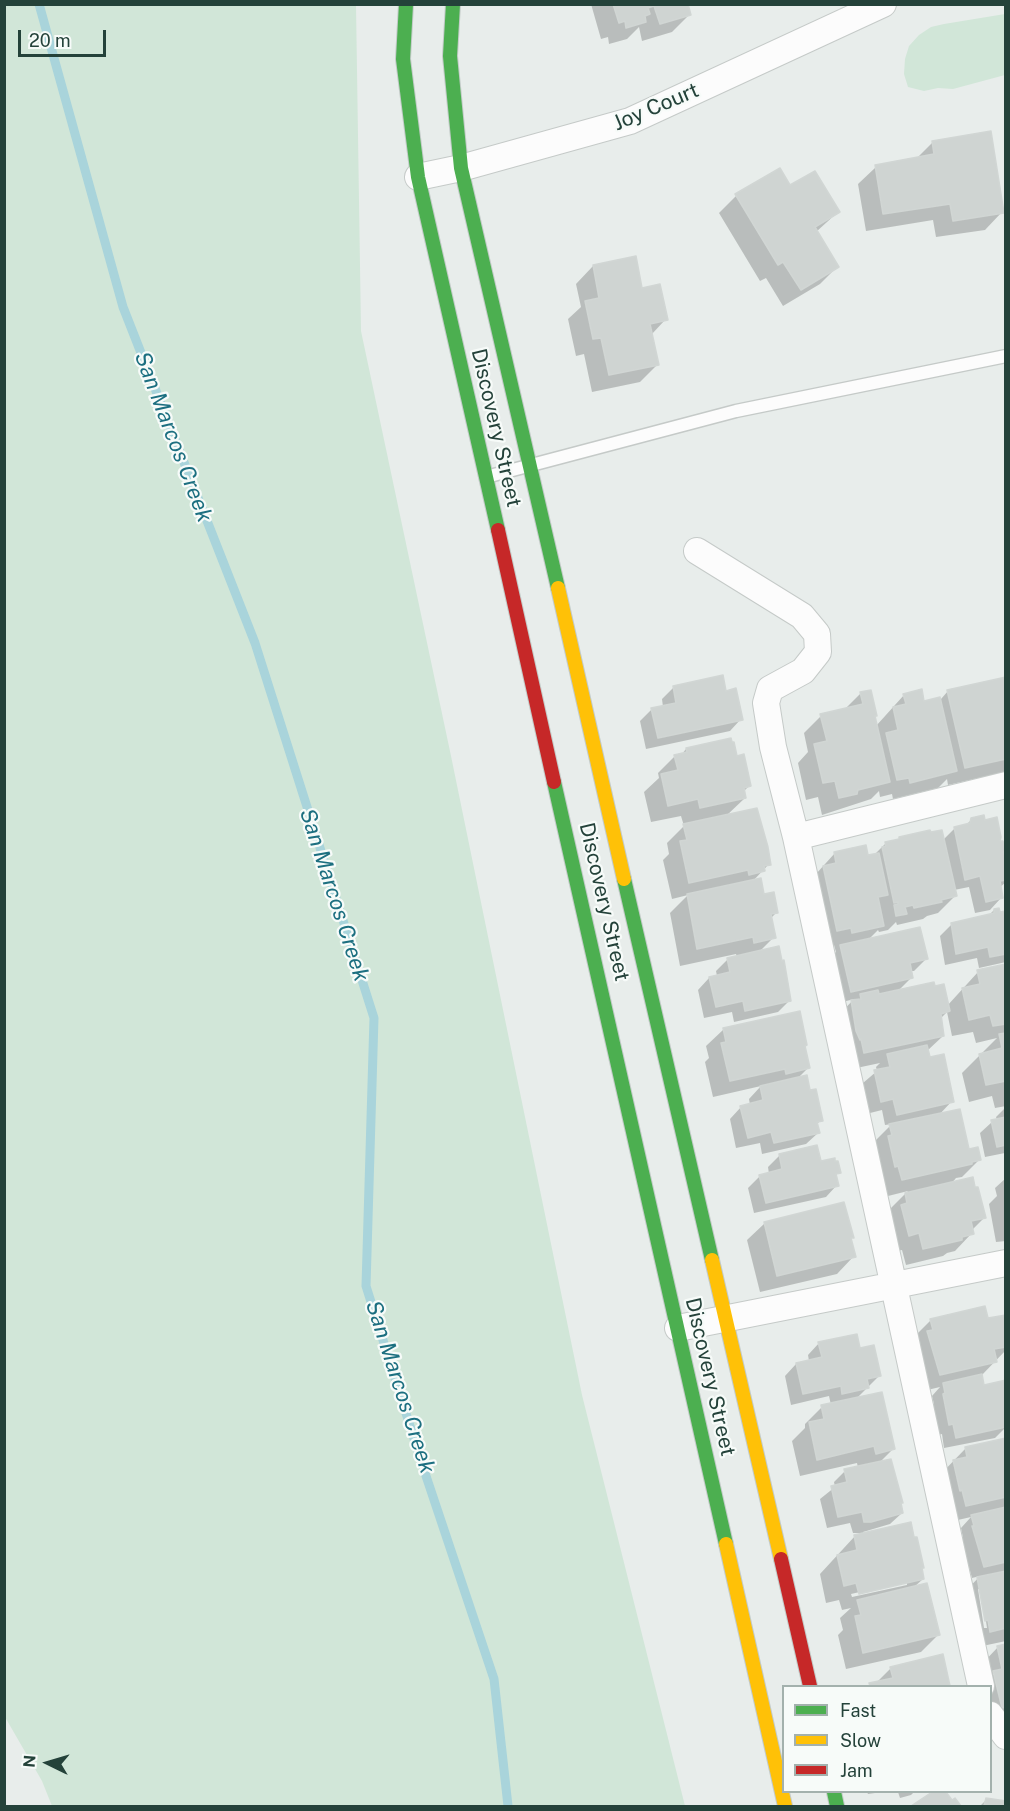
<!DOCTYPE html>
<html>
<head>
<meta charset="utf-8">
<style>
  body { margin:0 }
  #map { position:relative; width:1010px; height:1811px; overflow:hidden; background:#e8edeb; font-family:"Public Sans",sans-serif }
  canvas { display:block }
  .frame { position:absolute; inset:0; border:6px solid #24423a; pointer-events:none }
  .legend { position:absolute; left:782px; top:1685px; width:210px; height:108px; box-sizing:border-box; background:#f7fbf9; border:2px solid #a3b1ad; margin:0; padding:8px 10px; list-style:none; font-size:18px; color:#24423a }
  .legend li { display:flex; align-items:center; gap:12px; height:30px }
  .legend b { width:30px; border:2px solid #a3b1ad }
  .north { position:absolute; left:18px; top:1733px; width:60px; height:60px; -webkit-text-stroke:4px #f7fbf9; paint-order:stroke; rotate:275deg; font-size:16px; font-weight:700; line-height:24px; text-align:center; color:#24423a }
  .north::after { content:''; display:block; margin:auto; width:21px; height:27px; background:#24423a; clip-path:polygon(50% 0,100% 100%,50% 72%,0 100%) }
  .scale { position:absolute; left:18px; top:30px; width:88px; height:27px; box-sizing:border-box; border:3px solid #24423a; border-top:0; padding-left:8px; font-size:18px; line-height:21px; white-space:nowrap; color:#24423a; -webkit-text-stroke:4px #f7fbf9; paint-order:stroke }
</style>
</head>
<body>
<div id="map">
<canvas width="1010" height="1811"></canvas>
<div class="frame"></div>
<ul class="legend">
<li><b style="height:8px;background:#4caf50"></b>Fast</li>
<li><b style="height:8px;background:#ffc107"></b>Slow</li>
<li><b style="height:8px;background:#c62828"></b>Jam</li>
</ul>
<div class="north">N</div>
<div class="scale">20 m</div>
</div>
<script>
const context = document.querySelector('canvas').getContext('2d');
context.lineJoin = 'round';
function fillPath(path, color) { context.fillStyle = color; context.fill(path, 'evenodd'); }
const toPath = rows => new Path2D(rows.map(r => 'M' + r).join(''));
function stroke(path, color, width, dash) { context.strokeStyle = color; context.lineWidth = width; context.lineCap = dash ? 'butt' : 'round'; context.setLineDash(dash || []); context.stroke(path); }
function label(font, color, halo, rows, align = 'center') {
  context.font = font + ' "Public Sans",sans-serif'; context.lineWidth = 4.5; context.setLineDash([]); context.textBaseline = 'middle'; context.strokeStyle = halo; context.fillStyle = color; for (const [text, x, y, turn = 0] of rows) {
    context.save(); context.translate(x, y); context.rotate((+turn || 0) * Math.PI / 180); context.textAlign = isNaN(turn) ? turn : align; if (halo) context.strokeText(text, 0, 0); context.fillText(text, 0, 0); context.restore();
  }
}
fillPath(toPath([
  [5,4,356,5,361,331,451,756,582,1395,685,1806,52,1806,42,1781,5,1717],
  [1005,14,1005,75,953,89,938,88,924,91,908,87,904,74,905,59,909,46,919,35,931,27,944,24]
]), '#d1e6d8');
fillPath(toPath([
  [591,4,687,4,689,15,672,32,642,41,639,27,627,39,609,44,608,37,601,39],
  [933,142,1002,212,985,230,936,237,933,220,866,231,858,184,876,167,916,159],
  [790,187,838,212,816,232,837,267,820,284,783,306,766,278,760,281,719,213,736,196],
  [593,266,641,290,666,319,651,335,657,365,640,382,592,392,584,354,576,356,568,319,581,307,576,284],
  [1006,682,1005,772,948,785,947,779,938,788,893,799,892,794,880,797,879,791,871,799,822,815,818,797,806,800,798,763,808,752,804,733,821,716,844,710,861,693,873,717,876,726,904,695,923,703,941,699,948,691],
  [673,688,725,693,741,719,730,731,646,749,640,721,652,709,663,707,662,699],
  [686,749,736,758,749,786,743,792,745,798,726,816,769,864,752,882,777,912,770,919,774,937,759,952,790,1000,778,1012,734,1022,732,1012,704,1018,698,990,709,978,717,976,716,971,728,959,737,957,736,954,680,966,670,913,688,895,672,899,663,860,669,854,667,843,684,826,681,816,651,822,644,792,659,778,658,773,675,756,681,755],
  [972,819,998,843,1006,867,1006,882,999,888,1001,898,990,910,975,913,969,887,954,890,955,896,938,913,927,916,923,919,897,925,896,922,888,930,879,932,878,930,868,940,926,959,914,971,911,971,912,977,897,992,947,1006,978,972,1006,966,1006,1106,995,1108,992,1096,969,1102,962,1073,997,1038,976,1043,973,1032,952,1036,947,1012,940,1019,943,1036,927,1051,952,1101,939,1115,968,1151,979,1160,962,1177,956,1178,951,1184,984,1218,972,1230,972,1233,955,1251,947,1253,943,1256,906,1265,902,1250,892,1252,888,1211,908,1191,884,1197,873,1143,892,1124,885,1125,882,1110,870,1113,863,1083,877,1071,876,1067,880,1063,847,1070,835,1019,854,999,839,1003,829,958,836,952,834,945,820,948,806,885,835,853,867,857,874,855,886,843,943,840,955,828,965,826],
  [994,910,999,914,1006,912,1006,962,979,968,977,958,945,965,940,936,952,924,988,916],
  [724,1029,804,1047,808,1068,797,1079,809,1092,821,1120,816,1125,818,1133,806,1144,762,1154,760,1143,736,1148,730,1119,741,1107,750,1105,749,1099,761,1086,713,1097,705,1062,709,1058,706,1046],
  [1006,1107,1006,1155,1005,1153,985,1157,980,1133,992,1122,997,1120,996,1117],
  [779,1156,820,1163,839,1172,835,1176,837,1185,826,1197,754,1213,748,1188,760,1176,769,1174,768,1167],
  [1006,1178,1006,1241,996,1242,989,1204,997,1196,995,1188],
  [765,1223,852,1237,850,1239,854,1256,837,1274,760,1292,747,1240],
  [931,1320,987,1320,1006,1322,1006,1350,981,1376,983,1386,1006,1420,1006,1427,995,1438,944,1448,942,1434,938,1435,932,1407,934,1404,932,1396,940,1387,923,1391,913,1338],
  [819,1343,859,1350,880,1375,856,1399,893,1449,879,1463,899,1504,902,1513,890,1524,863,1532,863,1534,921,1569,923,1579,913,1588,939,1634,921,1652,846,1669,838,1635,843,1630,840,1618,851,1608,842,1610,839,1600,826,1603,820,1574,855,1536,863,1534,862,1533,853,1533,850,1523,827,1528,820,1499,835,1487,834,1482,845,1471,858,1468,857,1463,800,1476,792,1441,805,1428,805,1424,822,1407,831,1405,829,1396,791,1405,785,1376,796,1364,809,1361,808,1355],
  [907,1581,907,1585,852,1597,851,1594],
  [1006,1440,1006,1505,1001,1510,1006,1509,1006,1641,973,1648,961,1596,980,1576,972,1578,961,1539,963,1538,961,1528,971,1517,949,1522,936,1479,966,1448],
  [978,1589,981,1589,987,1628,984,1628],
  [1006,1646,1006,1738,990,1722,990,1686,981,1665,998,1647],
  [942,1656,948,1686,868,1686,876,1683,891,1668],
  [867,1792,882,1792,868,1794],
  [898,1792,914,1792,911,1795,900,1798],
  [935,1792,944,1792,951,1802,955,1800,959,1806,914,1806],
  [986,1800,1006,1802,1006,1806,980,1806]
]), '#0003');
stroke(toPath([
  [39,4,123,307,255,643,374,1018,366,1286,421,1461,494,1679,508,1806]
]), '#a9d4db', 9);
const building = toPath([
  [613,4,688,4,691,15,660,24,654,6,648,8,650,14,645,16,646,22,626,28,625,21,619,23,613,4],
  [991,131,1004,213,953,221,950,204,883,214,875,165,934,154,932,141,991,131],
  [780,168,790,185,815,171,840,212,815,227,839,267,801,290,783,262,778,265,735,194,780,168],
  [636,256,642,288,660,284,668,320,650,324,659,365,609,375,601,338,593,339,585,301,599,298,593,265,636,256],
  [723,675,726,691,736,688,743,720,658,738,651,708,676,703,673,686,723,675],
  [1006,677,1006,759,965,768,947,690,1006,677],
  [922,689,924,701,940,697,957,771,910,783,909,778,897,780,886,733,898,730,893,707,906,704,903,694,922,689],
  [871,690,877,716,875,716,890,782,858,790,858,789,857,794,839,798,835,781,823,783,814,744,827,741,820,714,863,704,860,692,871,690],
  [731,738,732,742,734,742,737,756,744,754,751,786,744,788,746,798,700,808,698,799,668,806,661,774,678,770,674,755,687,752,686,748,731,738],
  [757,808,768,847,771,865,764,866,765,871,749,875,748,870,689,883,680,841,687,840,683,824,757,808],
  [984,815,985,820,997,817,1001,837,1000,841,1003,841,1005,851,1003,852,1006,857,1006,880,1000,881,1003,898,986,902,980,876,965,880,954,827,970,823,971,818,984,815],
  [930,830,931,832,942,830,957,896,941,900,942,902,914,908,913,905,905,907,907,914,896,916,894,905,898,904,898,902,894,903,882,847,886,846,885,842,899,839,899,837,930,830],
  [866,845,868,855,879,853,888,895,878,897,884,926,852,933,851,928,837,931,823,866,836,863,834,852,866,845],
  [761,878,764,894,774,892,778,913,771,914,776,938,754,943,753,937,697,949,687,894,761,878],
  [999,908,1000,912,1006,911,1006,954,990,957,988,947,956,954,951,923,994,913,994,909,999,908],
  [920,927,928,959,910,963,913,978,851,992,840,945,920,927],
  [779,946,782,961,784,960,791,1001,745,1011,743,1001,716,1007,709,977,730,972,727,958,779,946],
  [1006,964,1006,1024,993,1026,990,1015,969,1020,962,988,980,984,977,970,1006,964],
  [934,982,935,986,944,984,950,1011,941,1014,944,1036,864,1053,861,1039,860,1040,856,1031,851,1000,861,999,860,994,878,990,879,994,934,982],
  [800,1011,807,1045,805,1046,810,1068,786,1074,785,1069,730,1081,721,1043,726,1042,723,1028,800,1011],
  [1006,1033,1006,1081,986,1085,979,1054,1002,1048,999,1034,1006,1033],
  [927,1045,930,1057,944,1054,954,1102,897,1115,893,1099,881,1102,874,1070,890,1067,887,1054,927,1045],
  [807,1075,810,1090,816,1089,823,1121,817,1122,820,1133,774,1143,771,1132,748,1138,740,1106,763,1100,760,1086,807,1075],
  [960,1109,969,1149,978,1147,981,1160,972,1162,972,1164,902,1180,898,1166,895,1167,888,1136,892,1135,889,1124,960,1109],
  [1006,1117,1006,1145,997,1147,991,1120,1006,1117],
  [817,1145,821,1161,835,1158,835,1161,838,1161,841,1173,836,1174,839,1186,766,1203,759,1175,782,1169,779,1154,817,1145],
  [973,1177,975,1187,978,1187,986,1218,971,1221,974,1234,962,1237,962,1240,923,1249,919,1233,909,1236,901,1205,907,1203,905,1193,973,1177],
  [844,1202,854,1238,851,1238,856,1257,777,1276,764,1222,844,1202],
  [985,1306,988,1318,1006,1315,1006,1347,994,1349,997,1362,940,1375,927,1331,933,1330,930,1319,985,1306],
  [857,1334,860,1348,874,1345,881,1376,867,1379,869,1388,842,1394,841,1386,803,1394,796,1363,822,1357,818,1342,857,1334],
  [982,1374,984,1385,1006,1380,1006,1427,956,1438,953,1424,949,1425,943,1394,945,1393,943,1383,982,1374],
  [882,1392,895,1449,876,1454,874,1446,817,1460,809,1422,824,1419,821,1405,882,1392],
  [1006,1438,1006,1497,966,1506,962,1490,960,1491,953,1460,967,1457,965,1447,1006,1438],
  [891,1459,903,1503,901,1503,903,1513,871,1522,864,1522,862,1512,838,1517,831,1486,847,1482,844,1469,891,1459],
  [1006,1507,1006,1562,984,1567,972,1526,974,1526,971,1515,1006,1507],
  [911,1522,914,1537,917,1537,924,1568,922,1568,924,1579,859,1594,856,1583,844,1586,837,1555,857,1550,854,1535,911,1522],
  [1006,1571,1006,1628,990,1632,988,1620,985,1621,977,1577,1006,1571],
  [927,1583,940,1635,863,1653,855,1616,861,1615,857,1600,927,1583],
  [1006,1644,1006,1707,1002,1708,993,1671,1002,1669,997,1646,1006,1644],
  [943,1654,950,1686,870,1686,869,1683,893,1678,890,1667,943,1654],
  [932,1792,946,1792,952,1800,955,1798,961,1806,911,1806,932,1792],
  [986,1798,1006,1801,1006,1806,984,1806,986,1798]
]);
fillPath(building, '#cfd4d2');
stroke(building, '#d1d6d4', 1.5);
const lane = toPath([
  [486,477,736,411,1006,356]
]);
const street = toPath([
  [418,177,461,168,630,121,883,4],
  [697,551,802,616,817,634,818,652,803,671,770,689,766,703,773,747,796,837,981,1686],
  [796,837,1006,785],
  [678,1328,1006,1263],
  [990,1715,1006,1736]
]);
const fast = toPath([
  [406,4,403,59,418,177,498,530],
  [453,4,450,56,461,168,558,588],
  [554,782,726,1544],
  [624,879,712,1260],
  [834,1792,837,1806]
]);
const slow = toPath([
  [558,588,624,879],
  [712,1260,781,1559],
  [726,1544,785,1806]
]);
const jam = toPath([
  [498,530,554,782],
  [781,1559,810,1686]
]);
stroke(lane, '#c5cac8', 15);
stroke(street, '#c5cac8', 28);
stroke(fast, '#c3cbc8', 16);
stroke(slow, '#c3cbc8', 16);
stroke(jam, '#c3cbc8', 16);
stroke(lane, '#fcfcfc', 12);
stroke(street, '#fcfcfc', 26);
stroke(fast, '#4caf50', 14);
stroke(slow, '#ffc107', 14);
stroke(jam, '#c62828', 14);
label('21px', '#24423a', '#f7fbf9', [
  ["Joy Court",656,107,-23],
  ["Discovery Street",496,428,77],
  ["Discovery Street",604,902,77],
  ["Discovery Street",710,1377,77]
]);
label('italic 22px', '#1c6f80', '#f7fbf9', [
  ["San Marcos Creek",173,437,69],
  ["San Marcos Creek",334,895,72],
  ["San Marcos Creek",400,1387,72]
]);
</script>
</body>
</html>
